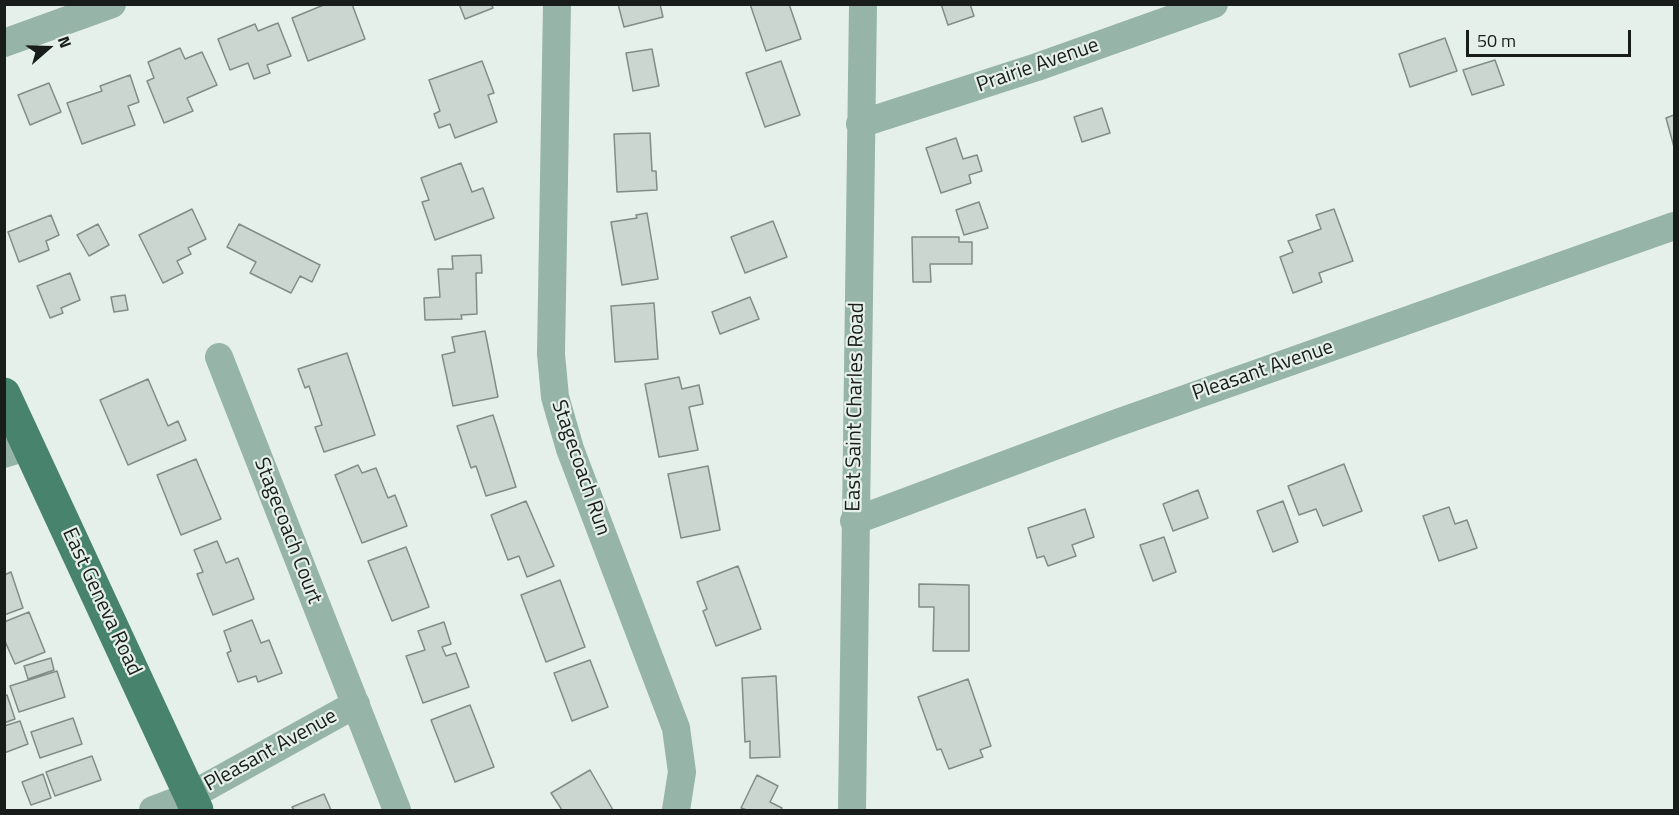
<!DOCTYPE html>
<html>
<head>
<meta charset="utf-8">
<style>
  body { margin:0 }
  #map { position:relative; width:1679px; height:815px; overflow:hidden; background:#e6f0eb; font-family:"Titillium Web",sans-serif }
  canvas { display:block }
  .frame { position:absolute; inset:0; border:6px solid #181c1a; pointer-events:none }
  .north { position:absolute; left:18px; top:18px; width:60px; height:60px; -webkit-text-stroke:4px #e6f0eb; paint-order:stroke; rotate:70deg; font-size:16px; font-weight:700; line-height:24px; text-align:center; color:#181c1a }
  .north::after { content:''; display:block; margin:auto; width:21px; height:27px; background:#181c1a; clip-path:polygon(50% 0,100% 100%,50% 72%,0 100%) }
  .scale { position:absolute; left:1466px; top:30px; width:165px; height:27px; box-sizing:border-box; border:3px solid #181c1a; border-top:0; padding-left:8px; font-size:18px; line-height:21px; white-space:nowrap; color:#181c1a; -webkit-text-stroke:4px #e6f0eb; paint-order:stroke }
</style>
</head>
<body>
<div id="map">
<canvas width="1679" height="815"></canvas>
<div class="frame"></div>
<div class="north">N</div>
<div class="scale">50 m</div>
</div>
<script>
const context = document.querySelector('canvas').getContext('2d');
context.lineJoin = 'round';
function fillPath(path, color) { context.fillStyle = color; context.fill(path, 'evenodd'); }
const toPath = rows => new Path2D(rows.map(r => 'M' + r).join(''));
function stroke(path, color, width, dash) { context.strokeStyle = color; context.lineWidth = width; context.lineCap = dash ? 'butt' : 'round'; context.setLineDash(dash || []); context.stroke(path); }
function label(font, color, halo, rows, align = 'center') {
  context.font = font + ' "Titillium Web",sans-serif'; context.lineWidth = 4.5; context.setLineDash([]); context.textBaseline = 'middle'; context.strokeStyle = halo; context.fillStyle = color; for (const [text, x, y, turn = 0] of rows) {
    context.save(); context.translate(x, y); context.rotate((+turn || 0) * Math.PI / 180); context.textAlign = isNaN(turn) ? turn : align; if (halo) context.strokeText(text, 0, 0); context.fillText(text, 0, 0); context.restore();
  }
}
const building = toPath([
  [326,4,352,4,365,39,308,61,292,18,326,4],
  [459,4,491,4,493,8,465,19,459,4],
  [618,4,660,4,663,17,624,27,618,4],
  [750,4,789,4,801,39,766,51,750,4],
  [941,4,970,4,974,16,948,25,941,4],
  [278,23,291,56,267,65,270,73,254,79,248,63,230,70,218,39,255,24,258,31,278,23],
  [1445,38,1457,71,1410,87,1399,54,1445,38],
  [180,48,185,59,202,52,217,85,187,98,193,111,164,123,147,81,154,78,148,62,180,48],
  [652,49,659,86,633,91,626,53,652,49],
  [1495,60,1504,85,1472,95,1463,70,1495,60],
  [482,61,494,93,488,95,497,122,455,138,450,124,439,128,434,114,440,111,429,80,482,61],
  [781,61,800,115,765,127,746,73,781,61],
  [130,75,139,102,128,106,135,125,82,144,67,103,102,91,100,86,130,75],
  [49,83,61,112,30,125,18,95,49,83],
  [1102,108,1110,133,1082,142,1074,117,1102,108],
  [1674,115,1674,147,1666,118,1674,115],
  [650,133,652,171,656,171,657,190,617,192,614,134,650,133],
  [956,138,963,159,977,155,982,171,969,175,971,183,941,193,926,148,956,138],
  [461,163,472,192,483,188,494,218,435,240,422,202,429,200,421,178,461,163],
  [979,202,988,228,964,235,956,210,979,202],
  [192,209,206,239,188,248,191,254,177,261,183,273,163,283,139,235,192,209],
  [1334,209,1353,261,1319,273,1322,282,1293,293,1280,257,1293,252,1288,241,1321,229,1316,215,1334,209],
  [647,213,658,279,622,285,611,222,637,218,636,215,647,213],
  [51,215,59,235,46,241,49,250,19,262,8,232,51,215],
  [773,221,787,257,745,273,731,237,773,221],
  [98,224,109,245,89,256,77,235,98,224],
  [239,224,320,265,312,282,300,276,291,293,250,273,256,262,227,247,239,224],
  [912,237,959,237,959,242,972,242,972,264,930,264,931,282,913,282,912,237],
  [481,255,482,273,476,273,477,314,461,315,462,319,425,320,424,298,440,297,438,269,453,269,452,256,481,255],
  [70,273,80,300,61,308,63,313,50,318,37,286,70,273],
  [125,295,128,310,114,312,111,297,125,295],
  [750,297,759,319,720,334,712,312,750,297],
  [654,303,658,359,615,362,611,306,654,303],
  [485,331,498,397,453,406,442,355,455,352,452,337,485,331],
  [347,353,375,435,324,452,315,427,322,425,309,386,305,388,298,369,347,353],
  [679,377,682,389,699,385,703,404,689,407,698,450,659,457,645,384,679,377],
  [148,379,168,426,178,421,186,440,128,465,100,400,148,379],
  [493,415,516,487,486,496,476,466,471,468,457,426,493,415],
  [196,459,221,519,181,535,157,475,196,459],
  [1344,464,1362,511,1323,526,1316,509,1299,515,1288,486,1344,464],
  [358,465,362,473,376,468,388,498,395,495,407,526,362,543,335,475,358,465],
  [708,466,720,530,681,538,668,474,708,466],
  [1198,490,1208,518,1173,531,1163,504,1198,490],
  [526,501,554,566,527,577,519,556,508,560,491,515,526,501],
  [1283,501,1298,542,1273,552,1257,511,1283,501],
  [1449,507,1455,524,1467,520,1477,548,1439,561,1423,516,1449,507],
  [1085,509,1094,537,1072,545,1076,556,1048,566,1044,556,1037,558,1028,528,1085,509],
  [1164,537,1176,572,1153,581,1140,545,1164,537],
  [217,541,226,563,238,558,254,599,213,615,197,574,203,572,194,550,217,541],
  [406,547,429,607,392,621,368,561,406,547],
  [738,566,761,629,716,646,703,611,707,609,697,582,738,566],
  [11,572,23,608,4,615,4,575,11,572],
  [560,580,585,647,546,662,521,595,560,580],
  [919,584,969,585,969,651,933,651,934,607,919,607,919,584],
  [29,612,45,652,15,664,4,639,4,622,29,612],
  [252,620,261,643,269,640,282,673,258,682,256,676,238,682,227,653,231,651,224,631,252,620],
  [444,622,451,644,442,647,446,656,456,653,469,687,423,703,406,656,425,650,418,631,444,622],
  [51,658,54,670,28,679,24,666,51,658],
  [590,660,608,707,572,721,554,673,590,660],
  [57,671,65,697,19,712,10,686,57,671],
  [776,676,780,757,750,758,750,741,745,742,742,678,776,676],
  [968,679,991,746,980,750,983,757,949,769,941,749,937,750,918,697,968,679],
  [7,695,15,719,4,723,4,696,7,695],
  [470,705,494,767,455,782,431,720,470,705],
  [73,718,82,744,40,758,31,732,73,718],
  [20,721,28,744,4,753,4,726,20,721],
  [92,756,101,780,55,796,46,772,92,756],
  [590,770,613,810,562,810,551,793,590,770],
  [43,774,51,798,31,805,22,782,43,774],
  [757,775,778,786,770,802,782,808,781,810,747,810,741,808,757,775],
  [324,794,331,810,294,810,292,807,324,794]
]);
fillPath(building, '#cbd6d1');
stroke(building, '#828c88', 1.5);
stroke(toPath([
  [557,4,551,354,555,397,570,449,676,728,682,772,676,810],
  [4,43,112,4],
  [860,124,1037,67,1214,4],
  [219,357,397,810],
  [4,454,29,446],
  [854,521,1114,424,1674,226],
  [153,810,190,796,356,704],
  [852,810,863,4]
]), '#96b4a7', 28);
stroke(toPath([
  [4,394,197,810]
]), '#48846d', 33);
label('21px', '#181c1a', '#e6f0eb', [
  ["Prairie Avenue",1038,66,-19],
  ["Pleasant Avenue",1263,371,-19],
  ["East Saint Charles Road",856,407,-89],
  ["Stagecoach Run",580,468,71],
  ["Stagecoach Court",287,531,69],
  ["East Geneva Road",101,602,65],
  ["Pleasant Avenue",271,751,-29]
]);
</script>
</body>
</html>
